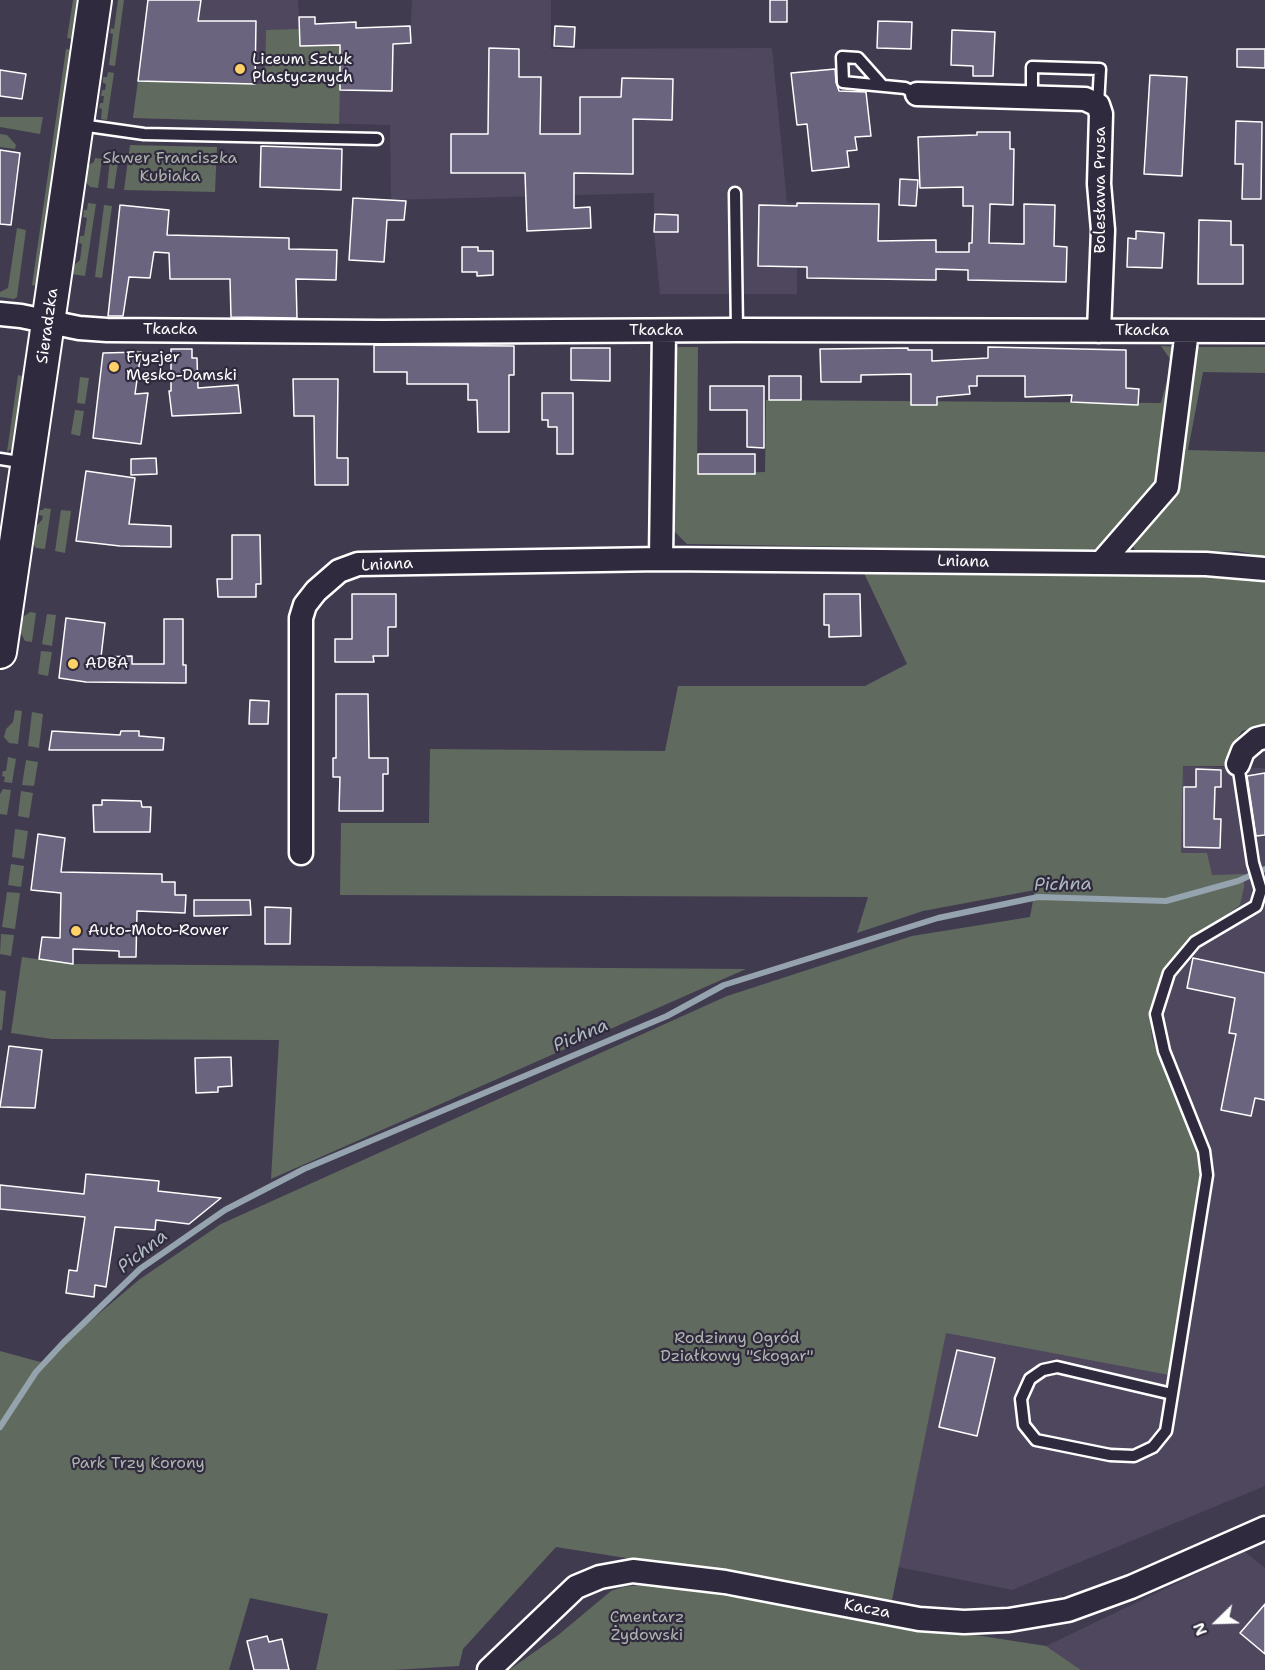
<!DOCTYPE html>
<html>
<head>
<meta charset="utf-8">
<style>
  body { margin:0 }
  #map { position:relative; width:1265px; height:1670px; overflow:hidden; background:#413b50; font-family:"Shantell Sans",sans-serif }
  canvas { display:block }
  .north { position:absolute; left:1187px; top:1592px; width:60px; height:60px; -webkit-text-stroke:4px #2f2a3d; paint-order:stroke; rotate:247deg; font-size:16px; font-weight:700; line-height:24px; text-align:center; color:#fff }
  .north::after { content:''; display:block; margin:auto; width:21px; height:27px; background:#fff; clip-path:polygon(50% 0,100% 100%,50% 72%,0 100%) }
</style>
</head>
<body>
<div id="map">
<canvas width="1265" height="1670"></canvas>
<div class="north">N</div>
</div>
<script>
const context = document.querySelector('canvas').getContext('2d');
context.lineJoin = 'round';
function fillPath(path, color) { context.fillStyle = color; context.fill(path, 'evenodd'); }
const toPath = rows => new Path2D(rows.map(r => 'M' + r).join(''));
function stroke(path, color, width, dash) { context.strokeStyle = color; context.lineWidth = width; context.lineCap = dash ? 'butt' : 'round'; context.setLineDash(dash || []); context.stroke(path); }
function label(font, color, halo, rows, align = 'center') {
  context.font = font + ' "Shantell Sans",sans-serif'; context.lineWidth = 4.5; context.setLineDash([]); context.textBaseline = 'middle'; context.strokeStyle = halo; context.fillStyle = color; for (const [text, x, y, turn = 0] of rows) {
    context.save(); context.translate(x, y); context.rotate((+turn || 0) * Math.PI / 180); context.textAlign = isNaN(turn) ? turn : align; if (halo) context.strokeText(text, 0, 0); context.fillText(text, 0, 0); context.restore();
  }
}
fillPath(toPath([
  [148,0,298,0,300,46,410,43,412,0,551,0,551,49,772,48,787,202,797,203,797,294,660,294,654,232,654,193,391,200,390,125,133,118],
  [1059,763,1265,768,1265,1486,1012,1590,898,1567,1030,917],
  [1244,1551,1265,1568,1265,1670,1081,1670,1046,1646]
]), '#4e475e');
fillPath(toPath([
  [73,0,81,0,76,36,72,39,67,38],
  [118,0,124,0,115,66,109,65,113,34,110,33,111,28,114,29],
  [299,29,300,46,341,45,339,124,133,118,138,81,265,84,266,30],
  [66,49,72,50,73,53,38,286,32,285],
  [108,72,114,73,107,120,101,119,102,109,99,108,100,103,103,103,104,96,101,96,102,90,105,90,106,84,103,83,103,77,107,77],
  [0,117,43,117,40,134,0,127],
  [0,134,7,135,16,145,15,149,0,147],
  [130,145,217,147,215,192,124,190],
  [95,158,102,159,98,188,90,187,84,180,86,167,94,162],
  [110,160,118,162,114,189,107,188],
  [88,203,96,204,85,276,70,274,71,268,80,260,82,244,79,243,80,236,84,236,87,218,83,217,84,210,87,210],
  [104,205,112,206,102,278,95,277],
  [17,228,26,230,17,297,14,299,0,297,0,292,8,288],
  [1161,346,1180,347,1160,480,1104,551,687,544,674,531,676,347,698,347,697,474,765,472,766,400,1161,403,1172,362],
  [1191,347,1265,347,1265,373,1203,372,1188,450,1265,452,1265,557,1237,551,1137,555,1132,544,1174,487],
  [18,375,25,377,15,446,7,452],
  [80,377,89,378,85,404,77,403],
  [75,410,84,411,80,436,71,434],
  [44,508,51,509,45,549,36,548,33,543,35,527,42,520,43,516,39,515,40,510,43,510],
  [61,510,71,511,65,553,55,551],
  [863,571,1199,573,1265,580,1265,724,1242,731,1230,750,1227,766,1183,766,1181,853,1207,853,1212,875,1244,874,1244,887,1240,905,1183,947,1161,976,1149,1010,1152,1039,1196,1147,1200,1178,1169,1375,946,1333,892,1600,556,1547,463,1649,459,1666,393,1670,316,1670,328,1614,250,1598,229,1670,0,1670,0,1351,44,1363,52,1353,140,1279,221,1224,727,996,912,936,1030,917,1035,890,923,911,857,933,868,897,340,895,341,823,429,823,430,749,665,751,678,686,865,686,907,664],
  [30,612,36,613,32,642,25,641,20,631,22,618],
  [47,614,56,615,52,646,42,644],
  [41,651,52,652,48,676,38,674],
  [15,710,22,711,18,744,9,743,4,737,6,729,13,722],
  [32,712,43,714,39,748,28,746],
  [8,757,16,759,12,783,4,782,5,777,2,776,3,771,6,771],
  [26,760,38,762,34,786,22,785],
  [3,789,11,790,7,815,0,814,0,794],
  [21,791,33,793,29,818,18,816],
  [15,829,28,831,24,859,12,857],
  [11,864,24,866,21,887,8,885],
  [7,892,20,893,15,929,2,927],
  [1,934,14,935,11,956,0,954],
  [22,957,73,964,746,969,271,1179,279,1040,52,1039,11,1033],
  [0,990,6,991,2,1030,0,1030],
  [648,1584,1046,1646,1081,1670,509,1670,557,1636,611,1591,623,1587]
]), '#606a5e');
stroke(toPath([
  [0,1427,36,1372,63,1343,140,1269,225,1210,304,1169,667,1016,724,985,938,918,1038,897,1166,901,1238,881,1265,869]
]), '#94a3ad', 6);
const building = toPath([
  [148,0,201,0,198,21,256,21,255,84,138,81,148,0],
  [770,0,787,0,787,22,770,22,770,0],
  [299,17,315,17,315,24,356,22,356,28,410,26,411,43,393,44,392,91,340,90,340,45,300,46,299,17],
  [878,21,912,22,911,49,877,48,878,21],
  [555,26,575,27,574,47,554,46,555,26],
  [952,30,995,32,993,76,973,76,973,66,951,65,952,30],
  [489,48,519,49,519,77,541,77,540,134,580,134,580,97,621,97,622,78,673,79,672,120,633,119,633,174,574,173,574,208,590,207,591,228,527,231,525,173,451,173,451,134,488,134,489,48],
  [1237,49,1265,49,1265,68,1237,67,1237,49],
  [835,69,836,82,839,91,866,92,871,136,855,137,857,150,847,151,849,167,812,171,807,124,797,125,791,73,835,69],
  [0,70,26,74,22,99,0,96,0,70],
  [1150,75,1187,77,1182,176,1144,174,1150,75],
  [1236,121,1262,122,1261,199,1242,199,1243,164,1235,164,1236,121],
  [977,132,1010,132,1010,149,1014,149,1013,205,990,204,989,243,1024,244,1024,204,1055,205,1054,246,1067,247,1066,282,968,280,968,270,936,269,936,280,807,278,807,267,758,266,759,205,797,206,797,203,879,204,878,241,936,240,936,252,969,252,969,243,972,243,973,206,963,206,963,187,920,188,918,137,977,135,977,132],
  [261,146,342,149,341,190,260,187,261,146],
  [0,150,20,153,11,225,0,224,0,150],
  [900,179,918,180,916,206,899,205,900,179],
  [353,198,406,201,404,220,387,220,384,262,349,260,353,198],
  [120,205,169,210,167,235,289,238,289,249,337,250,336,280,296,279,297,318,231,317,230,279,170,279,169,253,154,252,150,278,129,277,123,316,108,316,120,205],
  [655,214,678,215,678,232,654,232,655,214],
  [1199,220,1231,221,1231,245,1243,245,1243,284,1198,284,1199,220],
  [1136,231,1164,233,1162,268,1127,267,1128,238,1136,239,1136,231],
  [462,247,478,247,478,251,493,251,493,275,477,276,477,272,462,272,462,247],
  [374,345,514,346,514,375,509,375,509,432,478,432,477,400,468,400,468,384,407,384,407,372,374,372,374,345],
  [988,347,1126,350,1126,388,1139,389,1138,405,1071,402,1072,395,1025,397,1025,376,977,376,977,386,969,386,970,394,937,397,937,405,911,405,911,374,861,375,861,382,821,382,820,349,908,348,908,350,932,350,932,361,988,358,988,347],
  [571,348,610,348,610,381,571,380,571,348],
  [171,349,192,349,192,358,197,358,198,388,238,385,241,413,172,416,169,391,171,391,171,349],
  [141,352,135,394,148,393,141,444,93,438,103,353,141,352],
  [769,376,801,376,801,400,769,400,769,376],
  [293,379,338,379,337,458,348,458,348,485,315,485,314,416,294,416,293,379],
  [710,386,764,386,764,448,747,447,747,410,710,410,710,386],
  [542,393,573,393,573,454,557,454,557,427,548,427,548,420,542,420,542,393],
  [698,454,755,454,755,474,698,474,698,454],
  [156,458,157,474,131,475,131,459,156,458],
  [86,471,135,478,129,524,171,526,171,547,120,546,76,541,86,471],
  [232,535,260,535,261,584,256,584,256,597,218,597,217,579,232,579,232,535],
  [352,594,396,594,396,627,388,627,388,656,373,656,374,662,335,662,335,639,352,639,352,594],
  [824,594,860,594,861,636,829,637,829,625,824,625,824,594],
  [66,618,105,623,101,657,132,656,132,664,164,664,164,619,183,619,183,665,186,665,186,683,86,682,59,678,66,618],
  [336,694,368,694,369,758,388,758,388,774,383,774,383,811,339,811,340,777,333,777,333,758,336,758,336,694],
  [250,700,269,701,268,724,249,724,250,700],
  [52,731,120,735,121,731,139,731,139,736,164,738,163,750,49,750,52,731],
  [1196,769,1221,770,1221,787,1215,787,1214,819,1221,819,1220,848,1184,847,1184,787,1196,787,1196,769],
  [1265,773,1265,835,1256,836,1247,776,1265,773],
  [102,800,141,801,142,807,151,807,150,832,94,832,93,805,102,805,102,800],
  [38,834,65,838,61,872,162,874,162,882,175,882,175,895,186,895,185,913,137,911,136,957,119,957,119,951,73,949,73,964,39,959,42,937,60,938,61,893,31,890,38,834],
  [194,900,250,900,251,915,194,916,194,900],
  [265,907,291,908,290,944,265,944,265,907],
  [1193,958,1265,973,1265,1100,1255,1098,1251,1116,1221,1110,1236,1034,1229,1033,1235,998,1187,988,1193,958],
  [9,1046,42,1050,35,1108,0,1107,9,1046],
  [231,1057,232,1086,218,1087,218,1092,196,1093,195,1058,231,1057],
  [86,1174,159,1181,158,1191,221,1198,189,1224,156,1220,155,1230,115,1227,106,1287,95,1285,94,1297,66,1293,69,1270,77,1271,85,1217,0,1209,0,1185,84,1194,86,1174],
  [957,1350,995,1358,977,1436,939,1427,957,1350],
  [1265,1604,1265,1654,1240,1633,1265,1604],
  [267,1636,269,1642,282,1639,289,1670,254,1670,247,1641,267,1636]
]);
fillPath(building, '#6b647e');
stroke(building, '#fff', 1.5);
const lane = toPath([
  [882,85,858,58,842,57,843,82,905,88,917,94],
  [1032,97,1032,67,1100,69,1098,105],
  [81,125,144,134,377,139],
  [735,193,737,330],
  [0,459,26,463],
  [1172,1394,1057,1367,1043,1370,1030,1379,1021,1399,1024,1425,1036,1440,1110,1455,1134,1456,1153,1447,1166,1431,1172,1394,1207,1175,1204,1151,1164,1051,1156,1014,1169,973,1195,942,1256,906,1261,890,1253,863,1238,764]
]);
const street = toPath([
  [917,94,1085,99,1098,105,1101,114,1099,184,1103,230,1099,331],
  [0,314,21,316,79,328,107,330,382,332,737,330,1265,331],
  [661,559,664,331],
  [1101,563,1167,487,1187,331],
  [1238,764,1243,751,1257,739,1265,737],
  [301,853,301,618,305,605,316,591,339,571,358,564,661,559,1206,564,1265,569],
  [489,1670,576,1587,600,1577,633,1571,725,1582,919,1619,964,1622,1009,1620,1068,1610,1131,1587,1265,1528]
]);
const secondary = toPath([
  [0,652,95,0]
]);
stroke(lane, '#fff', 15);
stroke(street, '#fff', 27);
stroke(secondary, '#fff', 36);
stroke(lane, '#2f2a3d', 10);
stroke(street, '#2f2a3d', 22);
stroke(secondary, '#2f2a3d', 32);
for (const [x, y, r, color] of [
  [240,69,6,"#ffd166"],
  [114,367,6,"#ffd166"],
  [73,664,6,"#ffd166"],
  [76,931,6,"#ffd166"]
]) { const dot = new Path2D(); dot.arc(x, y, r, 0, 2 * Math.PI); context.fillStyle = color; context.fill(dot); stroke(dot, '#2f2a3d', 2); }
label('16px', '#fff', '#2f2a3d', [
  ["Liceum Sztuk",252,60],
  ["Plastycznych",252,78],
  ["Fryzjer",126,358],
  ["Męsko-Damski",126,376],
  ["ADBA",85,664],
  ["Auto-Moto-Rower",88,931]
], 'left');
label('16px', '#b0b4ae', '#2f2a3d', [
  ["Skwer Franciszka",170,159],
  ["Kubiaka",170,177],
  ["Rodzinny Ogród",737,1339],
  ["Działkowy \"Skogar\"",737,1357],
  ["Park Trzy Korony",138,1464],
  ["Cmentarz",647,1618],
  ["Żydowski",647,1636]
]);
label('16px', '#fff', '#2f2a3d', [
  ["Bolesława Prusa",1101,190,-90],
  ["Sieradzka",48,326,-82],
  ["Tkacka",170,330],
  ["Tkacka",656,331],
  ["Tkacka",1142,331],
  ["Lniana",963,562,1],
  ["Lniana",387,565,-3],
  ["Kacza",867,1609,11]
]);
label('italic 18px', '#afbac1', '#2f2a3d', [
  ["Pichna",1063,885,-1],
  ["Pichna",581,1036,-23],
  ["Pichna",143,1252,-38]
]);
</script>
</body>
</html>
